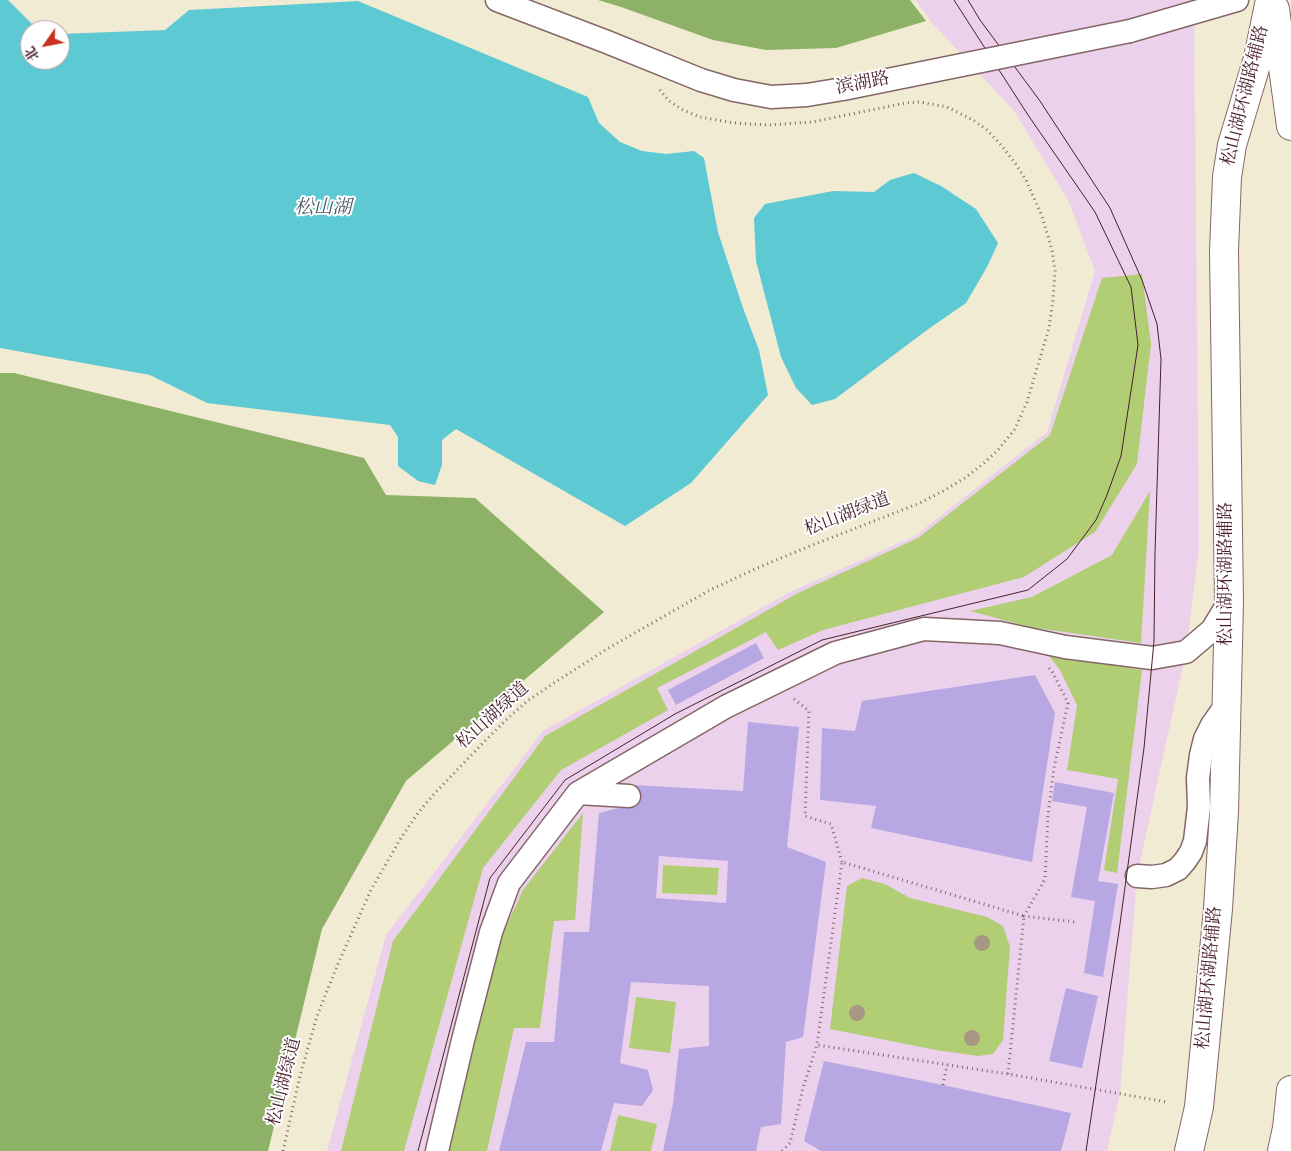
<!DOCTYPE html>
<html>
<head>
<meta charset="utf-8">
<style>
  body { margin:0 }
  #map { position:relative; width:1291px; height:1151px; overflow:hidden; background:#f2ebd4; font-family:"Sorts Mill Goudy","Noto Serif SC",serif }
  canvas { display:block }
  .north { position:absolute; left:20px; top:20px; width:50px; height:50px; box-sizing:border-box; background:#fff; border:1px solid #b7a5aa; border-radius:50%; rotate:237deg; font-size:14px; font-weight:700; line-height:20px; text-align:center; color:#4a1f2b }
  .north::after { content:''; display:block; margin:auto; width:18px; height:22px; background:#c8321e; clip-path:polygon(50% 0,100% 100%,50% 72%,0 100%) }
</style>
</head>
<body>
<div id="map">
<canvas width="1291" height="1151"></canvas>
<div class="north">北</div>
</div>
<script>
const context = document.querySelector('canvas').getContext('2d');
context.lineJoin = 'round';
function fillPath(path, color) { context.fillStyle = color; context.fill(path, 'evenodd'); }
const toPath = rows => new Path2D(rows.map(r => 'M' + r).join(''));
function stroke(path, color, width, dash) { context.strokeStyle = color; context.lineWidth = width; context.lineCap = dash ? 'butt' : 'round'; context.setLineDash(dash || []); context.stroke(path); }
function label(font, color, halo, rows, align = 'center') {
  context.font = font + ' "Sorts Mill Goudy","Noto Serif SC",serif'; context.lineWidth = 4; context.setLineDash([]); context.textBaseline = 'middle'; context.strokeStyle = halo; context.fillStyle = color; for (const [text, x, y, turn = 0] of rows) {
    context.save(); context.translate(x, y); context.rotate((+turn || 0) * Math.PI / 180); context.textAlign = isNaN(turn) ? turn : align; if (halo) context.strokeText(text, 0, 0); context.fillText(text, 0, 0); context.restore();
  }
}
fillPath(toPath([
  [916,0,1194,0,1199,548,1186,652,1137,876,1120,1094,1107,1151,327,1151,386,935,543,731,790,592,915,536,1047,432,1095,271,1068,200,1014,111,932,23]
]), '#ebd1eb');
fillPath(toPath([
  [1142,274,1151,344,1137,464,1095,532,1024,577,823,630,778,650,766,632,657,688,668,710,561,770,483,868,404,1151,341,1151,393,941,545,736,798,593,918,538,1050,435,1102,278],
  [1150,491,1141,643,1030,627,970,611,1032,597,1112,555],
  [1047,653,1142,670,1117,873,1104,870,1118,779,1067,770,1077,705,1060,670],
  [583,813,575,920,554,921,540,1028,514,1028,487,1151,448,1151,500,940,523,890],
  [663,865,719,868,717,895,662,893],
  [862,878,885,884,910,898,987,917,1003,926,1010,947,1003,1040,993,1054,978,1056,936,1050,830,1029,847,886],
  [636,997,676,1002,670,1053,629,1048],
  [618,1115,657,1124,651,1151,610,1151]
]), '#b2ce74');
fillPath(toPath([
  [598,0,910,0,926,21,836,48,766,50,713,40,621,7],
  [0,373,14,373,364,458,386,495,475,498,604,612,406,781,322,929,268,1151,0,1151]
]), '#8db166');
fillPath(toPath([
  [0,0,8,0,38,30,30,30,30,60,60,60,60,34,165,30,189,10,358,1,588,97,599,123,620,142,642,151,666,154,694,151,704,158,718,232,743,308,759,350,768,395,691,483,625,526,456,429,442,440,442,465,435,485,418,481,398,466,398,437,390,425,207,403,150,375,0,348],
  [914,173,941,186,976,209,998,243,987,267,966,303,927,330,835,399,812,405,796,388,781,357,756,261,754,218,765,204,833,191,874,192,890,180]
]), '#5cc9d3');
fillPath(toPath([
  [756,643,764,658,676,705,668,690],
  [1035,675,1055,713,1032,862,871,828,876,806,820,800,822,728,855,731,862,701],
  [748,722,799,727,787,847,826,862,803,1037,786,1042,781,1124,761,1127,756,1151,663,1151,673,1104,679,1049,709,1046,709,986,631,982,620,1063,648,1070,653,1090,642,1106,614,1103,601,1151,499,1151,526,1042,554,1042,564,932,589,932,599,813,626,806,633,785,743,791],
  [659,856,728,861,726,903,656,898],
  [1055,782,1114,793,1098,881,1118,884,1103,977,1084,973,1095,901,1071,897,1087,807,1052,801],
  [1066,988,1098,996,1082,1068,1049,1061],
  [824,1061,943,1085,1071,1113,1061,1151,821,1151,804,1141]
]), '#b7a8e4');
const minor = toPath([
  [497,0,607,42,701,80,734,90,771,97,807,95,843,89],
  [1130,31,1237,0],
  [578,793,629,796],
  [1137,876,1152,877,1166,875,1178,869,1185,861,1191,852,1195,841,1199,807,1198,778,1201,755,1205,739,1212,725,1227,704],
  [437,1151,463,1040,491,932,509,883,578,793,727,706,835,653,924,629,1000,633,1065,647,1152,658,1186,652,1212,630,1229,602]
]);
const major = toPath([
  [1275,9,1291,126],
  [1189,1151,1199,1107,1218,909,1224,812,1229,602,1224,251,1227,177,1232,145,1258,58,1270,0],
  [1282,1151,1287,1128,1291,1090]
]);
stroke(minor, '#856666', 25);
stroke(major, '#856666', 30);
stroke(toPath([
  [1049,668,1052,671,1068,703,1054,768,1048,815,1045,879,1024,916,1075,922],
  [794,699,809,711,805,816,831,824,842,862],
  [1008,1074,1024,916,842,862,817,1045,1008,1074,1167,1102],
  [943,1085,947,1065],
  [283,1151,300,1076,317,1016,337,966,371,890,401,838,418,813,434,794,483,743,506,720,526,702,554,683,607,649,708,591,755,569,805,548,920,503,943,491,965,478,983,464,998,450,1015,429,1027,402,1049,328,1053,300,1055,271,1052,250,1042,216,1026,180,1015,163,1002,146,987,130,973,120,947,107,920,102,905,103,812,122,769,125,734,123,700,117,683,110,669,101,659,89],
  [782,1151,790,1143,803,1088,817,1045]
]), '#856666', 3, [1, 4]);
stroke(minor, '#fff', 22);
stroke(major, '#fff', 28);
stroke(toPath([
  [968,0,980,20,1040,101,1110,208,1142,280,1157,324,1161,359,1155,552,1154,641,1144,748,1119,931,1086,1151],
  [418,1151,490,878,565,780,675,714,822,640,1028,590,1067,559,1096,520,1107,495,1121,456,1138,345,1131,287,1095,212,1028,115,954,0]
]), '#4a1f2b', 1);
const minorBridge = toPath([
  [843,89,1130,31]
]);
stroke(minorBridge, '#856666', 25, []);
stroke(minorBridge, '#fff', 22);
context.fillStyle = '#a79883';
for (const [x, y] of [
  [982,943],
  [857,1013],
  [972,1038]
]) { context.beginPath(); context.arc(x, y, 8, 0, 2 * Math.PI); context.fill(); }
label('18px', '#4a1f2b', '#fff', [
  ["滨湖路",863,85,-11],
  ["松山湖环湖路辅路",1247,96,-76],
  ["松山湖绿道",848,516,-21],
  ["松山湖环湖路辅路",1228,574,-90],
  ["松山湖绿道",494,717,-42],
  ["松山湖环湖路辅路",1211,978,-85],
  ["松山湖绿道",286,1082,-76]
]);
label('italic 19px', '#505a66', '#fff', [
  ["松山湖",323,210]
]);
</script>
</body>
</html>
